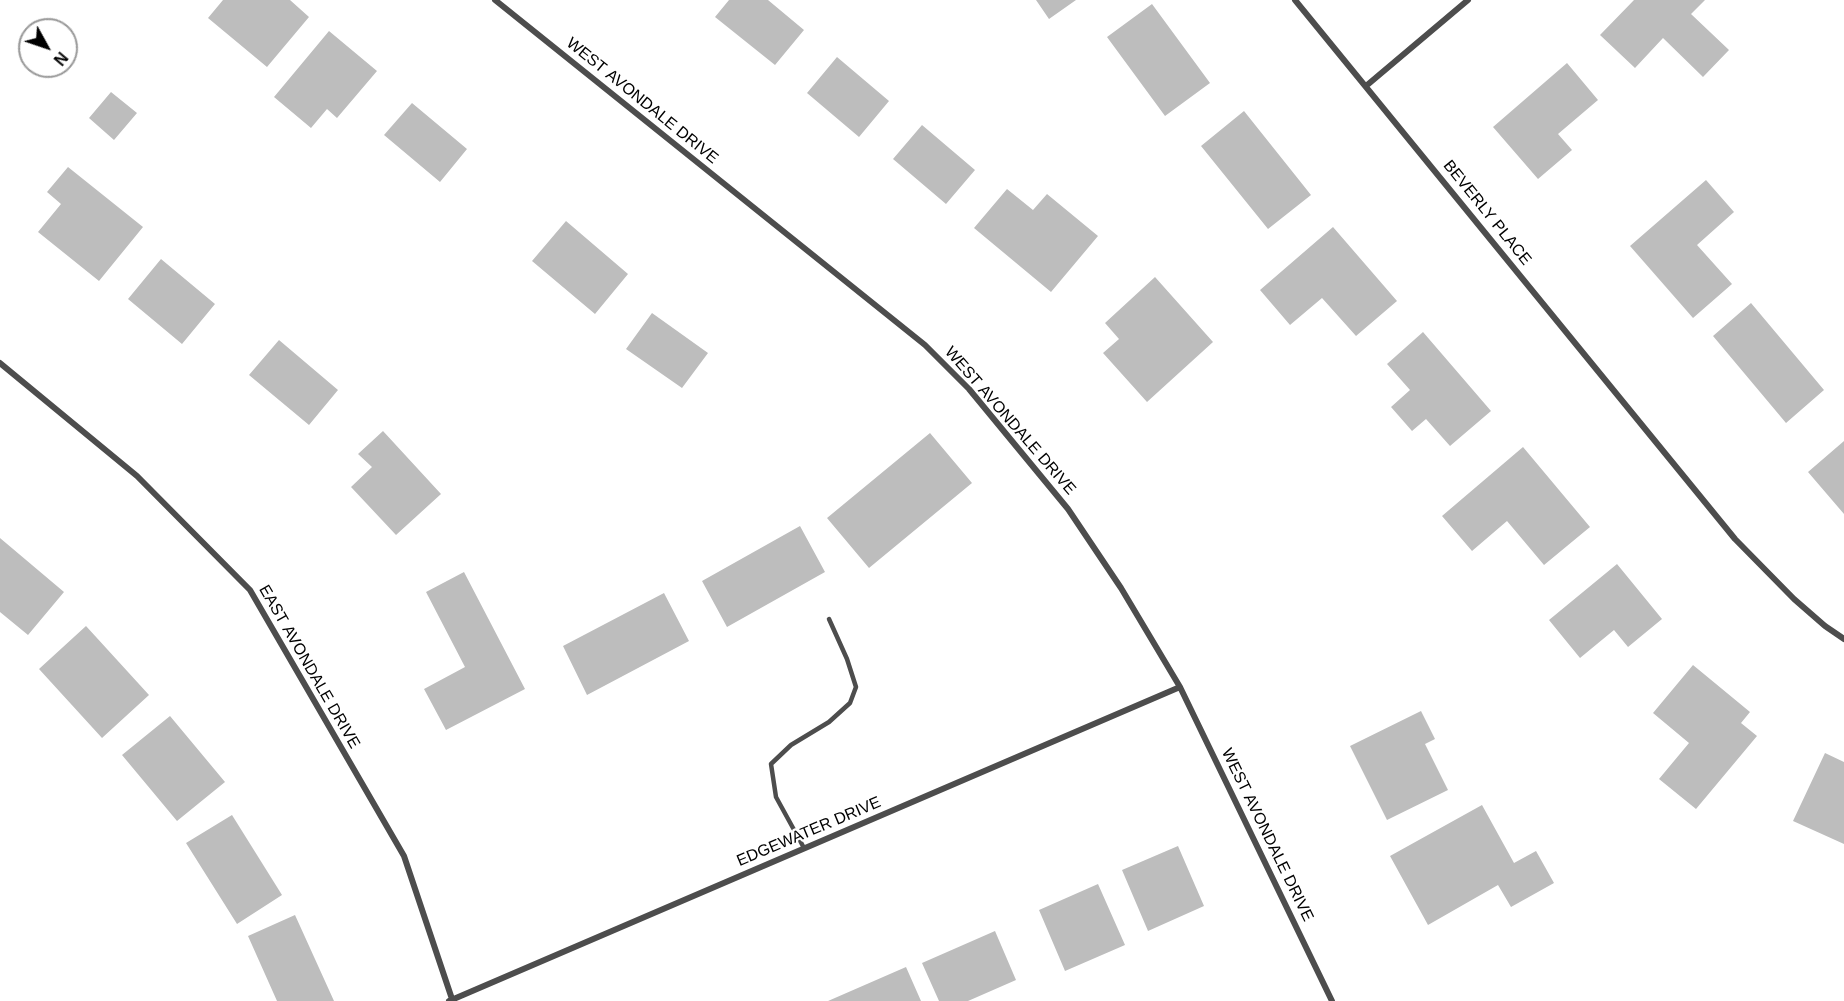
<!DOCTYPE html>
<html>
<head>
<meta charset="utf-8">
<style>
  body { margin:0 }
  #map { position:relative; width:1844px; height:1001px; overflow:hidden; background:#fff; font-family:Arial,sans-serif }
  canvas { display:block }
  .north { position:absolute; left:18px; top:18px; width:60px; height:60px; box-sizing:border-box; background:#fff; border:2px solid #999; border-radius:50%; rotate:130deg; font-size:16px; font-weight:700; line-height:24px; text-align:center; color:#000 }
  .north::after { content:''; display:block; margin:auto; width:21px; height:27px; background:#000; clip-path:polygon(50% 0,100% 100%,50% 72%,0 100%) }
</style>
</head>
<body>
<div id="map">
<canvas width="1844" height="1001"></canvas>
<div class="north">N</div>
</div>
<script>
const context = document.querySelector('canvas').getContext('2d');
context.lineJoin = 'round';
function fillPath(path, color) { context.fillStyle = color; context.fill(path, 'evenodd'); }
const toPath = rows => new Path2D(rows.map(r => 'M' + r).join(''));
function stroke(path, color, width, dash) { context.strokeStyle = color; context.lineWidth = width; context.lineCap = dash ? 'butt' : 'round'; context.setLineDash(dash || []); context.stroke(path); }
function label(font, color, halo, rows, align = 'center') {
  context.font = font + ' Arial,sans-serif'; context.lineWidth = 4.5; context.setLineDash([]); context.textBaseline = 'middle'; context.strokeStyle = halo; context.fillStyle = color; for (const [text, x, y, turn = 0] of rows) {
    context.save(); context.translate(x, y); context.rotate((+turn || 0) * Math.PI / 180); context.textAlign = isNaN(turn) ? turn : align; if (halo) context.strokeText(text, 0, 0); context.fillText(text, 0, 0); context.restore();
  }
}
fillPath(toPath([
  [223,0,290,0,309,17,267,67,208,18],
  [729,0,768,0,804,30,775,65,715,17],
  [1036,0,1076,0,1049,19],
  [1634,0,1705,0,1691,14,1729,50,1703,77,1663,38,1635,68,1600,35],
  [1152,4,1210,83,1165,116,1107,37],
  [329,31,377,71,337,118,327,109,311,128,274,97],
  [837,57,889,101,859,137,807,93],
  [1567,63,1598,100,1558,134,1572,150,1538,179,1493,127],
  [111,92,137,113,114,140,89,118],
  [412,103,467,149,440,182,384,135],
  [1244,111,1311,195,1268,229,1201,146],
  [922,125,975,170,946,204,893,159],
  [68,167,143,227,99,281,38,232,61,204,47,192],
  [1706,180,1734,212,1697,245,1732,284,1693,318,1630,246],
  [1007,189,1033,210,1047,194,1098,236,1051,292,974,228],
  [566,221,628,274,595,314,532,261],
  [1333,227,1397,301,1356,336,1322,298,1290,325,1260,290],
  [161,259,215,304,182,344,128,299],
  [1155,277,1213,342,1147,402,1103,353,1119,339,1105,323],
  [1751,303,1824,390,1786,423,1713,336],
  [652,313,708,353,682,388,626,349],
  [1423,332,1491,411,1450,446,1426,419,1412,431,1391,407,1410,390,1387,364],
  [279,340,338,390,309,425,249,375],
  [383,431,441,494,396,535,351,487,372,467,358,454],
  [930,433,972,483,869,568,827,518],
  [1844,441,1844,514,1808,472],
  [1523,447,1590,527,1544,565,1507,521,1472,551,1442,516],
  [800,526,825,572,727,627,702,581],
  [0,538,64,592,28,635,0,612],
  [1617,564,1662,619,1628,647,1614,630,1580,658,1549,620],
  [464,572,525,689,446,730,424,689,465,667,426,592],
  [664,593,689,641,587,695,563,646],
  [86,626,149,695,102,738,39,669],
  [1693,665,1750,712,1741,723,1757,736,1696,809,1659,779,1689,743,1653,713],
  [1421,711,1435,739,1425,744,1448,790,1387,820,1350,746],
  [170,716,225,782,177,821,122,755],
  [1825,753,1844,762,1844,844,1793,821],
  [1482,805,1514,863,1536,851,1554,883,1511,907,1498,885,1428,925,1390,856],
  [232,815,282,895,237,924,186,843],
  [1178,846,1204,906,1148,931,1122,870],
  [1098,884,1125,945,1065,971,1039,910],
  [295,915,334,1001,277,1001,248,936],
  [995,931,1016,980,968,1001,939,1001,922,963],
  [906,967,921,1001,828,1001]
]), '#bdbdbd');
stroke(toPath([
  [804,848,776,797,771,764,791,745,829,722,850,703,856,687,847,659,829,619]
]), '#4d4d4d', 4.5);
stroke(toPath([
  [495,0,925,345,969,389,1068,509,1121,588,1180,687,1332,1001],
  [1295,0,1735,539,1794,599,1825,626,1844,639],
  [1366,86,1468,0],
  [0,363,137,476,250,590,404,856,452,999],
  [449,1001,1180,687]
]), '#4d4d4d', 6);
label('16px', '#000', '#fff', [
  ["WEST AVONDALE DRIVE",642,101,39],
  ["BEVERLY PLACE",1487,213,51],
  ["WEST AVONDALE DRIVE",1010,421,49],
  ["EAST AVONDALE DRIVE",309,667,60],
  ["EDGEWATER DRIVE",809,832,-23],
  ["WEST AVONDALE DRIVE",1267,835,64]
]);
</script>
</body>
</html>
